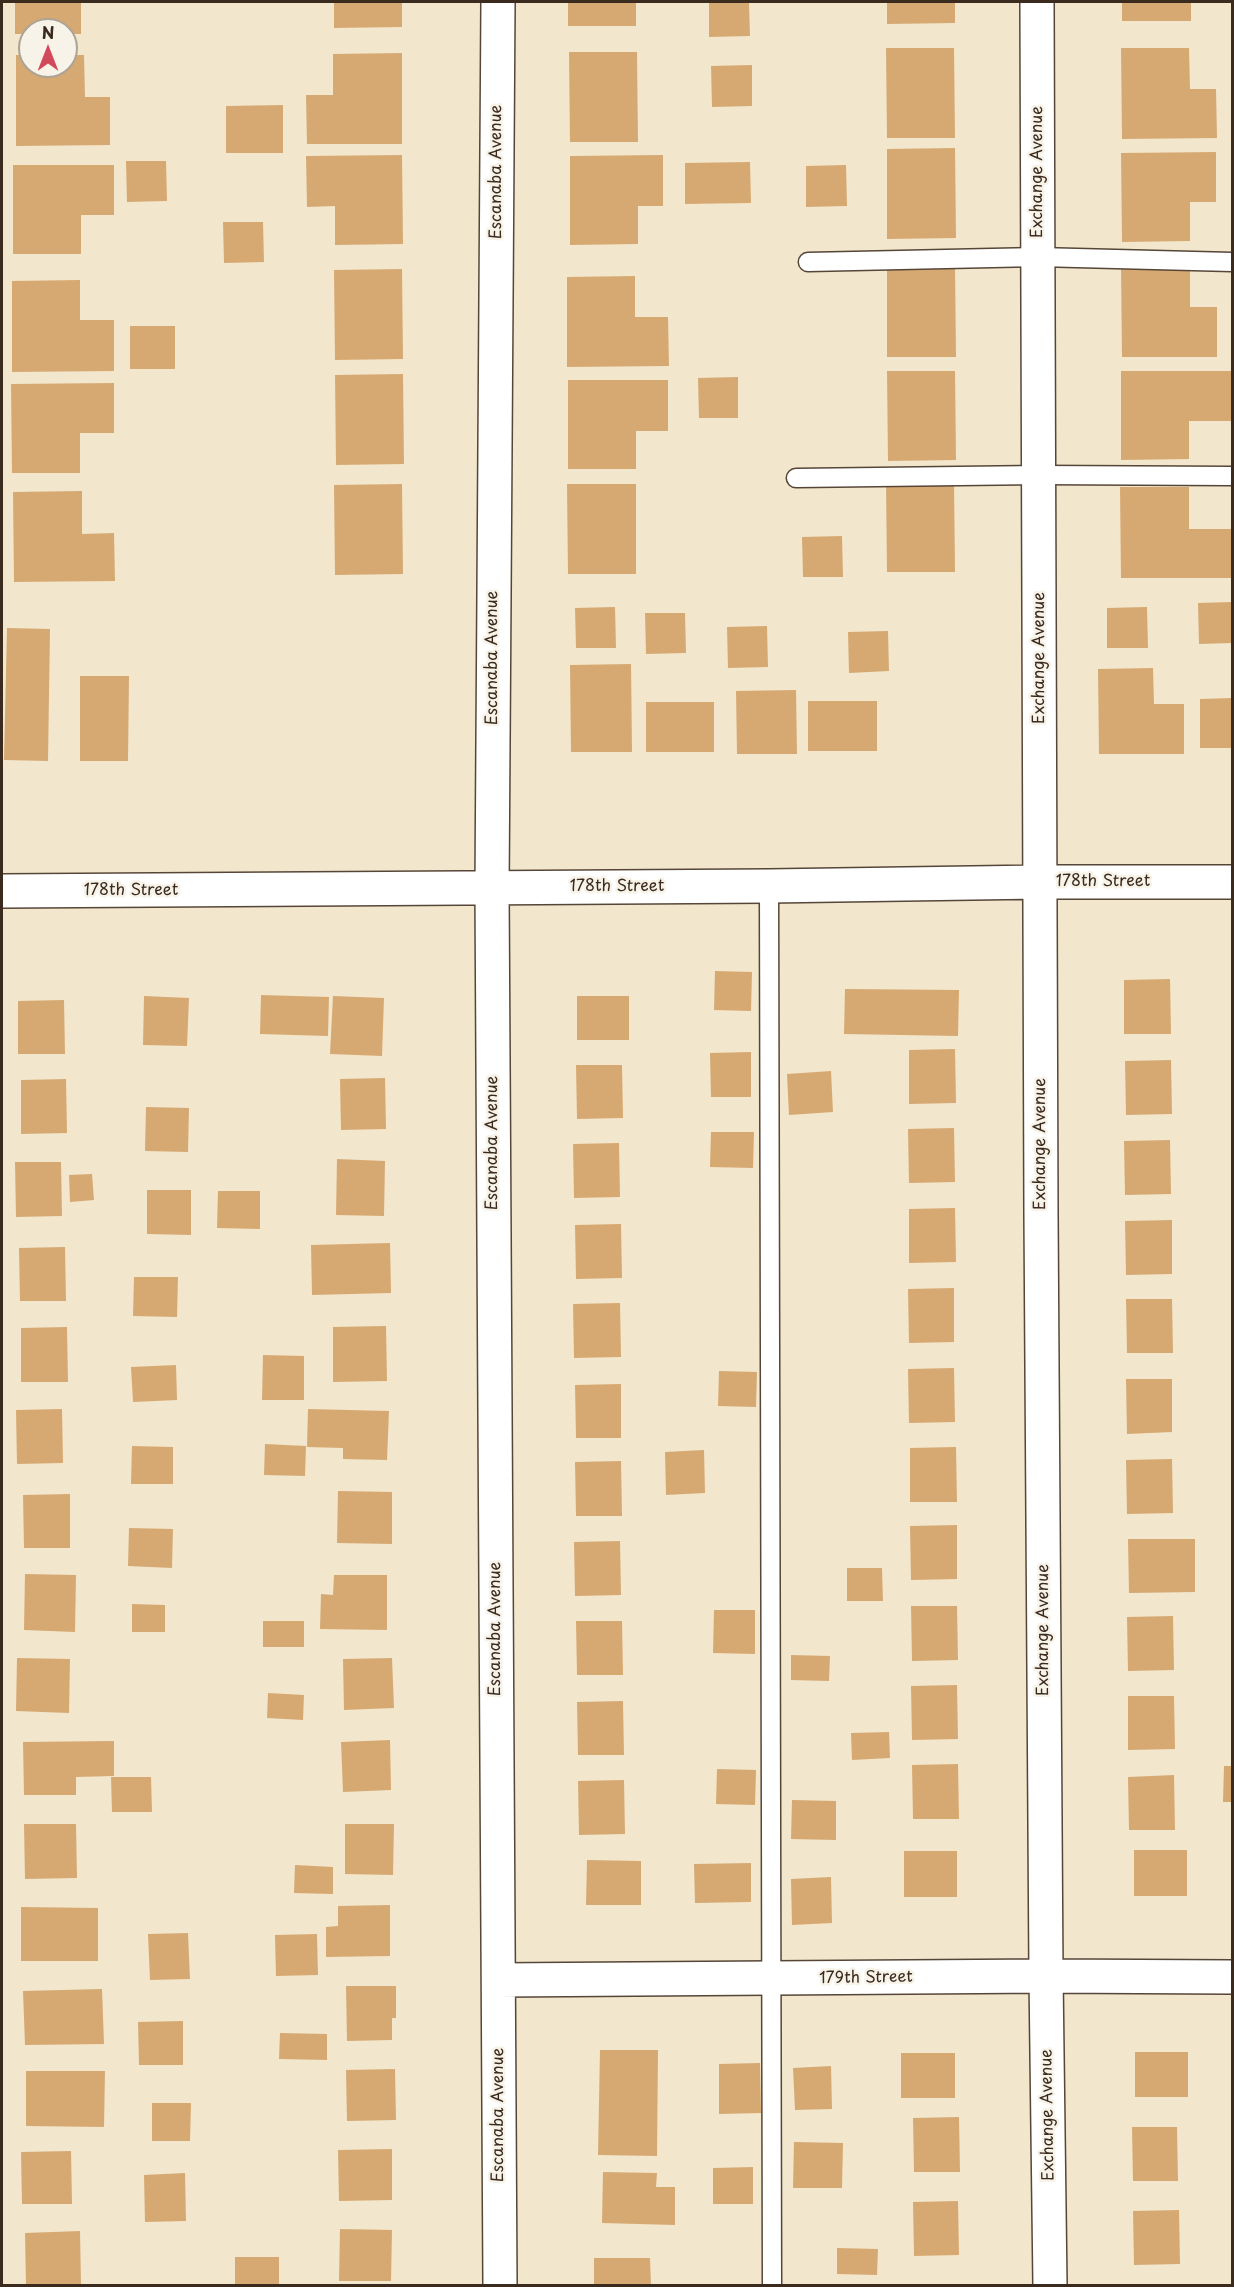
<!DOCTYPE html>
<html>
<head>
<meta charset="utf-8">
<style>
  body { margin:0 }
  #map { position:relative; width:1234px; height:2287px; overflow:hidden; background:#f2e6cc; font-family:"Playpen Sans",sans-serif }
  canvas { display:block }
  .frame { position:absolute; inset:0; border:3px solid #3b2a1e; pointer-events:none }
  .north { position:absolute; left:18px; top:18px; width:60px; height:60px; box-sizing:border-box; background:#f7f3e8; border:2px solid #aca397; border-radius:50%; rotate:0deg; font-size:16px; font-weight:700; line-height:24px; text-align:center; color:#3b2a1e }
  .north::after { content:''; display:block; margin:auto; width:21px; height:27px; background:#d1495b; clip-path:polygon(50% 0,100% 100%,50% 72%,0 100%) }
</style>
</head>
<body>
<div id="map">
<canvas width="1234" height="2287"></canvas>
<div class="frame"></div>
<div class="north">N</div>
</div>
<script>
const context = document.querySelector('canvas').getContext('2d');
context.lineJoin = 'round';
function fillPath(path, color) { context.fillStyle = color; context.fill(path, 'evenodd'); }
const toPath = rows => new Path2D(rows.map(r => 'M' + r).join(''));
function stroke(path, color, width, dash) { context.strokeStyle = color; context.lineWidth = width; context.lineCap = dash ? 'butt' : 'round'; context.setLineDash(dash || []); context.stroke(path); }
function label(font, color, halo, rows, align = 'center') {
  context.font = font + ' "Playpen Sans",sans-serif'; context.lineWidth = 5; context.setLineDash([]); context.textBaseline = 'middle'; context.strokeStyle = halo; context.fillStyle = color; for (const [text, x, y, turn = 0] of rows) {
    context.save(); context.translate(x, y); context.rotate((+turn || 0) * Math.PI / 180); context.textAlign = isNaN(turn) ? turn : align; if (halo) context.strokeText(text, 0, 0); context.fillText(text, 0, 0); context.restore();
  }
}
fillPath(toPath([
  [15,2,81,2,81,34,66,34,66,30,30,30,30,34,15,34],
  [334,2,402,2,402,27,334,28],
  [568,2,636,2,636,26,568,26],
  [709,2,749,2,750,36,709,37],
  [887,2,955,2,955,23,887,24],
  [1122,2,1191,2,1191,21,1122,21],
  [886,48,954,48,955,138,887,138],
  [1121,48,1189,48,1190,89,1216,89,1217,138,1122,139],
  [569,52,637,52,638,142,570,142],
  [402,53,402,144,307,144,306,95,333,95,333,54],
  [16,55,30,55,30,66,66,66,66,55,84,55,85,97,110,97,110,145,16,146],
  [752,65,752,106,712,107,711,66],
  [283,105,283,153,226,153,226,106],
  [955,148,956,238,887,239,887,149],
  [1216,152,1216,202,1190,202,1190,241,1122,242,1121,153],
  [402,155,403,244,335,245,335,206,307,207,306,156],
  [663,155,663,206,638,206,638,244,570,245,570,156],
  [126,161,166,161,167,201,127,202],
  [750,162,751,203,685,204,685,163],
  [13,165,114,165,114,215,81,215,81,254,13,254],
  [846,165,847,206,806,207,806,166],
  [223,222,263,222,264,262,224,263],
  [887,267,955,267,956,357,887,357],
  [1121,267,1190,267,1190,307,1217,307,1217,357,1122,357],
  [402,269,403,359,335,360,334,270],
  [635,276,635,317,668,317,669,366,567,367,567,277],
  [80,280,80,320,114,320,114,371,12,372,12,281],
  [130,326,175,326,175,369,130,369],
  [887,371,955,371,956,460,888,461],
  [1121,371,1232,371,1232,421,1189,421,1189,459,1121,460],
  [403,374,404,464,336,465,335,375],
  [738,377,738,418,699,418,698,378],
  [568,380,668,380,668,431,636,431,636,469,568,469],
  [114,383,114,433,80,433,80,473,12,473,11,384],
  [954,482,955,572,887,572,886,483],
  [402,484,403,574,335,575,334,485],
  [567,484,636,484,636,574,568,574],
  [1120,487,1189,487,1189,529,1232,529,1232,578,1121,578],
  [82,491,82,534,114,533,115,581,14,582,13,492],
  [842,536,843,577,803,577,802,537],
  [1232,602,1232,643,1199,644,1198,603],
  [615,607,616,648,576,648,575,608],
  [1147,607,1148,648,1107,648,1107,608],
  [645,613,685,613,686,653,646,654],
  [767,626,768,667,728,668,727,627],
  [7,628,50,629,48,761,4,760],
  [888,631,889,671,849,673,848,632],
  [631,664,632,752,571,752,570,665],
  [1153,668,1154,704,1184,704,1184,754,1099,754,1098,669],
  [80,676,129,676,128,761,80,761],
  [796,690,797,754,737,754,736,691],
  [1232,698,1232,748,1200,748,1200,699],
  [808,701,877,701,877,751,808,751],
  [646,702,714,702,714,752,646,752],
  [715,971,752,972,751,1011,714,1010],
  [1170,979,1171,1034,1124,1034,1124,980],
  [845,989,959,990,958,1036,844,1034],
  [261,995,329,997,328,1036,260,1034],
  [144,996,189,998,187,1046,143,1045],
  [333,996,384,998,382,1056,330,1054],
  [577,996,629,996,629,1040,577,1040],
  [64,1000,65,1054,18,1054,18,1001],
  [955,1049,956,1103,909,1104,909,1050],
  [751,1052,751,1097,711,1097,710,1053],
  [1171,1060,1172,1114,1126,1115,1125,1061],
  [576,1065,622,1065,623,1118,577,1119],
  [831,1071,833,1112,789,1115,787,1074],
  [385,1078,386,1129,341,1130,340,1079],
  [66,1079,67,1133,21,1134,21,1080],
  [146,1107,189,1108,188,1152,145,1151],
  [954,1128,955,1182,909,1183,908,1129],
  [711,1132,754,1132,753,1168,710,1167],
  [1170,1140,1171,1194,1125,1195,1124,1141],
  [619,1143,620,1197,574,1198,573,1144],
  [337,1159,385,1161,384,1216,336,1215],
  [15,1162,61,1162,62,1216,16,1217],
  [92,1174,94,1200,70,1202,69,1175],
  [147,1190,191,1190,191,1235,147,1234],
  [218,1191,260,1191,260,1229,217,1228],
  [955,1208,956,1262,909,1263,909,1209],
  [1172,1220,1172,1274,1126,1275,1125,1221],
  [621,1224,622,1278,576,1279,575,1225],
  [390,1243,391,1293,312,1295,311,1245],
  [65,1247,66,1301,20,1301,19,1248],
  [134,1277,178,1277,177,1317,133,1316],
  [954,1288,954,1342,909,1343,908,1289],
  [1126,1299,1172,1299,1173,1353,1127,1353],
  [620,1303,621,1357,574,1358,573,1304],
  [386,1326,387,1381,333,1382,333,1327],
  [67,1327,68,1382,21,1382,21,1328],
  [263,1355,304,1356,304,1400,262,1400],
  [176,1365,177,1400,133,1402,131,1367],
  [954,1368,955,1422,909,1423,908,1369],
  [719,1371,757,1372,756,1407,718,1406],
  [1126,1379,1172,1379,1172,1432,1127,1434],
  [621,1384,621,1438,576,1438,575,1385],
  [62,1409,63,1463,17,1464,16,1410],
  [308,1409,389,1411,387,1460,343,1459,343,1448,307,1447],
  [265,1444,306,1446,305,1476,264,1475],
  [132,1446,173,1447,173,1484,131,1484],
  [956,1447,957,1502,910,1502,910,1448],
  [704,1450,705,1493,666,1495,665,1452],
  [1172,1459,1173,1513,1127,1514,1126,1460],
  [621,1461,622,1516,576,1516,575,1462],
  [338,1491,392,1492,392,1544,337,1543],
  [70,1494,70,1548,24,1548,23,1495],
  [957,1525,957,1579,911,1580,910,1526],
  [129,1528,173,1529,172,1568,128,1566],
  [1128,1539,1195,1539,1195,1592,1129,1593],
  [620,1541,621,1595,575,1596,574,1542],
  [847,1568,882,1568,883,1601,847,1601],
  [25,1574,76,1575,75,1632,24,1630],
  [334,1575,387,1575,387,1630,320,1629,321,1594,333,1595],
  [132,1604,165,1605,165,1632,132,1632],
  [911,1606,957,1606,958,1660,912,1661],
  [714,1610,755,1610,755,1654,713,1653],
  [1173,1616,1174,1670,1128,1671,1127,1617],
  [263,1621,304,1621,304,1647,263,1647],
  [576,1621,622,1621,623,1675,577,1675],
  [791,1655,830,1656,829,1681,791,1680],
  [17,1658,70,1659,69,1713,16,1711],
  [392,1658,394,1708,344,1710,343,1659],
  [957,1685,958,1739,912,1740,911,1686],
  [268,1693,304,1695,303,1720,267,1718],
  [1128,1696,1174,1696,1175,1749,1128,1750],
  [623,1701,624,1755,578,1755,577,1702],
  [889,1732,890,1758,852,1760,851,1733],
  [390,1740,391,1790,343,1792,341,1742],
  [114,1741,114,1776,76,1777,76,1795,24,1795,23,1742],
  [958,1764,959,1819,913,1819,912,1765],
  [1224,1766,1232,1766,1232,1802,1223,1802],
  [717,1769,756,1770,755,1805,716,1804],
  [1174,1775,1175,1830,1129,1830,1128,1777],
  [111,1777,151,1777,152,1812,112,1812],
  [624,1780,625,1834,579,1835,578,1781],
  [792,1800,836,1801,836,1840,791,1839],
  [24,1824,76,1824,77,1878,25,1879],
  [345,1824,394,1824,393,1875,345,1874],
  [1134,1850,1187,1850,1187,1896,1134,1896],
  [904,1851,957,1851,957,1897,904,1897],
  [587,1860,641,1861,641,1905,586,1905],
  [751,1863,751,1902,695,1903,694,1864],
  [295,1865,333,1867,333,1894,294,1893],
  [831,1877,832,1923,792,1925,791,1879],
  [390,1905,390,1956,326,1957,326,1927,338,1926,338,1906],
  [21,1907,98,1908,98,1961,21,1961],
  [188,1933,190,1979,150,1980,148,1934],
  [317,1934,318,1975,276,1976,275,1935],
  [346,1986,396,1986,396,2018,392,2018,392,2040,347,2041],
  [102,1989,104,2044,25,2045,23,1991],
  [183,2021,183,2065,139,2065,138,2022],
  [280,2033,327,2034,327,2060,279,2059],
  [600,2050,658,2050,657,2156,598,2155],
  [1135,2052,1188,2052,1188,2097,1135,2097],
  [901,2053,955,2053,955,2098,901,2098],
  [760,2063,761,2113,719,2114,719,2064],
  [831,2066,832,2109,795,2110,793,2068],
  [395,2069,396,2120,347,2121,346,2070],
  [26,2071,105,2071,104,2127,26,2126],
  [152,2103,191,2103,190,2141,152,2141],
  [959,2117,960,2172,914,2172,913,2118],
  [1132,2127,1177,2127,1178,2181,1133,2181],
  [794,2142,843,2143,842,2188,793,2188],
  [392,2149,392,2200,339,2201,338,2150],
  [71,2151,72,2204,22,2204,21,2152],
  [753,2167,753,2204,713,2204,713,2168],
  [603,2172,657,2173,656,2187,675,2187,675,2225,602,2223],
  [185,2173,186,2221,145,2222,144,2175],
  [958,2201,959,2255,914,2256,913,2202],
  [1179,2210,1180,2264,1134,2265,1133,2211],
  [340,2229,392,2230,391,2281,339,2281],
  [80,2231,81,2285,26,2286,25,2233],
  [837,2248,878,2249,877,2275,837,2274],
  [235,2257,279,2257,279,2286,235,2286],
  [594,2258,650,2258,651,2286,594,2286]
]), '#d7a972');
const service = toPath([
  [808,262,1038,257,1232,262],
  [796,478,1040,475,1232,476],
  [769,886,772,2286]
]);
const minor = toPath([
  [498,2,492,888,500,2286],
  [1037,2,1041,1214,1046,1976,1050,2286],
  [2,891,769,886,1040,882,1232,882],
  [499,1980,1046,1976,1232,1977]
]);
stroke(service, '#564638', 21);
stroke(minor, '#564638', 36);
stroke(service, '#fff', 18);
stroke(minor, '#fff', 33);
label('16px', '#3b2a1e', '#f7f3e8', [
  ["Escanaba Avenue",497,172,-90],
  ["Exchange Avenue",1038,172,-90],
  ["Escanaba Avenue",493,658,-90],
  ["Exchange Avenue",1040,658,-90],
  ["178th Street",1103,882],
  ["178th Street",617,887],
  ["178th Street",131,891],
  ["Escanaba Avenue",493,1143,-90],
  ["Exchange Avenue",1041,1144,-90],
  ["Escanaba Avenue",496,1629,-90],
  ["Exchange Avenue",1044,1630,-90],
  ["179th Street",866,1978,-1],
  ["Escanaba Avenue",499,2115,-90],
  ["Exchange Avenue",1048,2115,-91]
]);
</script>
</body>
</html>
